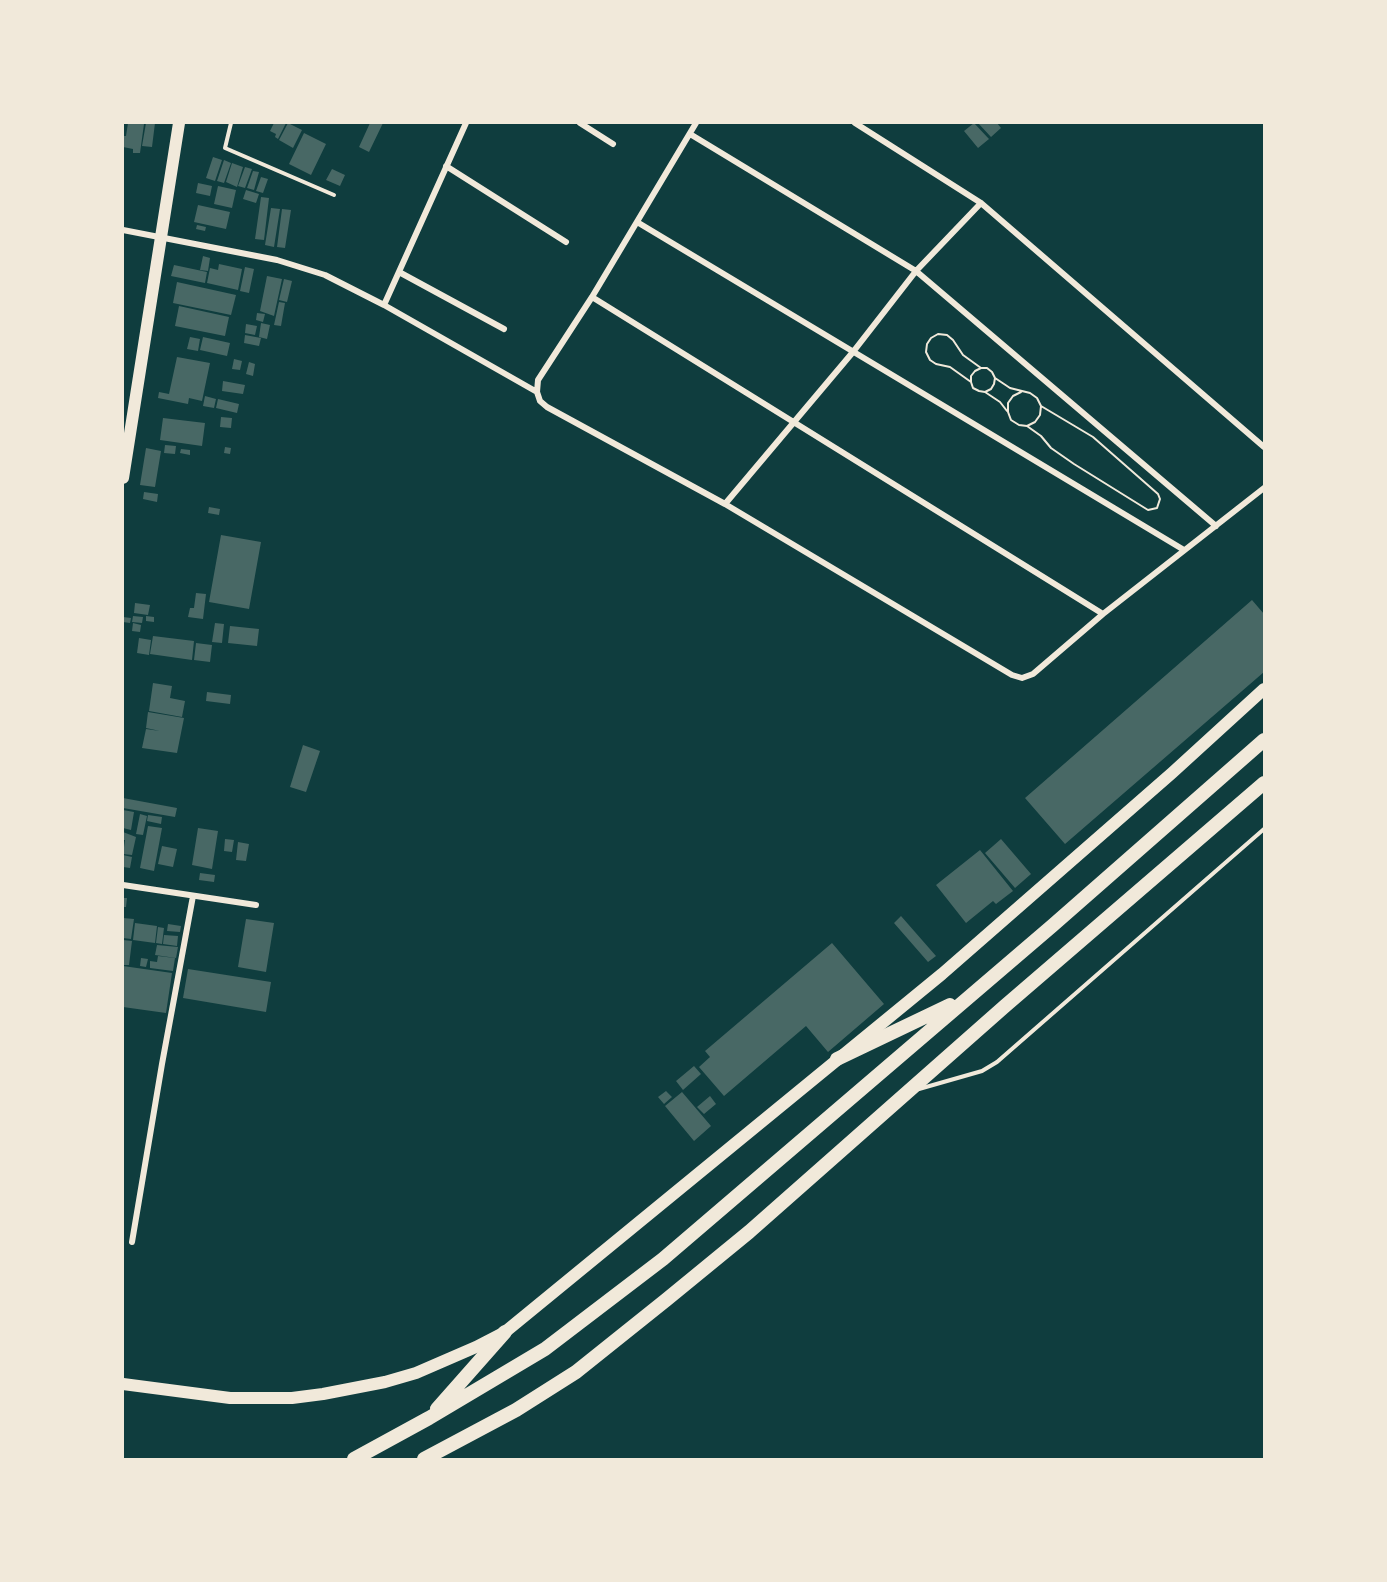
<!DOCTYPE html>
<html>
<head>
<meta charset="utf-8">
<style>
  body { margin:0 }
  #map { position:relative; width:1387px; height:1582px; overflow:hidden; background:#0f3d3e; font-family:"DM Sans",sans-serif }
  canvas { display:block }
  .frame { position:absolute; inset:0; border:124px solid #f1e9da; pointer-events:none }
</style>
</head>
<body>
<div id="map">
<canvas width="1387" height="1582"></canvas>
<div class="frame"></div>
</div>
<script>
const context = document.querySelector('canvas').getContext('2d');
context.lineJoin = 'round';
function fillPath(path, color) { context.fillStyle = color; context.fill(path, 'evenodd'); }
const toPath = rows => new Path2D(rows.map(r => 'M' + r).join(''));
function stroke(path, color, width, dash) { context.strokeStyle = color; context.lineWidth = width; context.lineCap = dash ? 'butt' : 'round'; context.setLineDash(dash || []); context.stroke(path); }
fillPath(toPath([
  [128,123,144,124,140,153,133,153,133,149,123,147,123,136,126,136],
  [146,123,155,123,152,147,142,146],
  [274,123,286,123,278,139,275,137,276,134,270,131],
  [288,123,302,130,293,148,279,140],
  [370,123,383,123,369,152,359,147],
  [974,123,989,139,978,148,964,131],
  [978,123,997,123,1001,128,991,137],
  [304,133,326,144,311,175,289,164],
  [213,157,222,160,215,181,206,178],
  [224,160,231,163,224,183,217,181],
  [232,163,243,167,237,187,226,182],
  [245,167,252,169,245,188,238,186],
  [332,169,345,175,340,186,326,180],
  [253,171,259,172,254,190,247,188],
  [261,177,268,179,263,193,256,191],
  [198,183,212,186,210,196,196,193],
  [218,186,236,190,232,208,214,204],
  [246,190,259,194,256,203,243,199],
  [261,197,269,198,264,240,255,239],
  [198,205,230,212,226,229,194,222],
  [271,208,280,209,274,247,265,245],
  [282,209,291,210,285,248,277,247],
  [197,225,206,227,205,231,196,229],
  [203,256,210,258,208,271,200,270],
  [219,264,242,269,238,290,207,283,210,268,218,270],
  [174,265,207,272,205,283,171,276],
  [245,267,254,269,249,293,240,291],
  [267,276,282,279,274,316,260,311],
  [284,279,292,281,287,302,279,300],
  [177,282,236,295,231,315,173,303],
  [279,302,285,303,281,326,274,325],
  [179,306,229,317,225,336,175,326],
  [257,313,265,314,263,322,256,320],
  [261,323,270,325,267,339,259,337],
  [246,324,257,326,255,335,245,333],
  [245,335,261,338,259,346,244,343],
  [190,337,200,339,198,351,187,349],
  [203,337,230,343,227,356,200,350],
  [177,357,210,363,202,401,189,398,188,404,158,398,159,392,169,394],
  [234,359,242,361,240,370,232,369],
  [249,362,255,364,253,376,246,374],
  [223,381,245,385,243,394,222,391],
  [205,396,216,399,214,408,203,406],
  [218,399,239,404,237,413,216,408],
  [221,417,232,418,231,428,220,427],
  [163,418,205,423,202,446,160,440],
  [165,445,176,446,175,454,164,453],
  [225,447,231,448,230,454,224,453],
  [146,448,161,451,155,487,140,485],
  [181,449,190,450,190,455,180,453],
  [144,492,158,494,157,502,143,499],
  [209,507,220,509,219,515,208,513],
  [221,535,261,542,249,609,209,602],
  [196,593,206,594,203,619,188,617,190,608,194,608],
  [1252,600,1264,614,1264,672,1065,844,1025,798],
  [135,603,150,605,148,615,134,613],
  [133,616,143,617,142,623,132,622],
  [146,616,154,617,154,622,146,621],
  [123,617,131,618,130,623,123,622],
  [133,623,141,625,140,632,132,631],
  [215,623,224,624,222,643,212,642],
  [230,626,259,629,257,646,228,643],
  [153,636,194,641,192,660,150,654],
  [139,638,151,640,149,655,137,653],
  [196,643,212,645,210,662,194,660],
  [153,683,172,686,170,698,185,701,182,717,149,711],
  [207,692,231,695,230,704,206,701],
  [148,712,184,718,177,753,142,748,146,729,160,731,146,728],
  [303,745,320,751,306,792,290,787],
  [123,798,177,808,175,817,123,808],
  [123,810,134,812,131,830,123,828],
  [140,814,147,816,143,835,136,834],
  [148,815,162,817,161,824,147,821],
  [148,826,162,828,154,871,140,868],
  [198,828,218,831,212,869,192,865],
  [123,832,136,837,132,855,123,854,125,840,123,840],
  [225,839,234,840,232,852,224,851],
  [1001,839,1031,874,1015,888,985,853],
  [238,842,249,844,246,861,236,860],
  [162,846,177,849,173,867,158,864],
  [980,850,1013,891,996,904,993,901,966,923,936,885],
  [123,855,132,857,130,868,123,867],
  [200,873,215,875,214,882,199,880],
  [123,898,127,898,126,907,123,907],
  [901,916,936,956,928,962,894,923],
  [123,918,134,919,131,939,123,938],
  [246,919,274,923,266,972,238,967],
  [135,923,157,926,155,943,133,940],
  [168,924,181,926,180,932,167,931],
  [158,927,164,928,162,944,156,943],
  [164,935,178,936,177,946,163,944],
  [123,940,132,941,129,965,123,965],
  [832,943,884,1004,828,1052,806,1026,724,1096,699,1067,710,1057,705,1051],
  [157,945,178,947,176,958,155,955],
  [158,956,175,958,173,971,150,968,150,961,157,962],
  [141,958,148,959,146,967,140,966],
  [123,966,172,973,166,1013,123,1007],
  [188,969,271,982,266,1012,183,998],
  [694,1066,701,1074,683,1090,676,1081],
  [666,1091,672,1097,664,1104,658,1097],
  [682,1092,711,1126,694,1141,665,1106],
  [710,1096,716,1104,704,1114,697,1107]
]), '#486865');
stroke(toPath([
  [995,378,1010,388,1030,393,1037,398,1041,406,1040,415,1035,422,1027,426,1019,425,1011,420,1008,412,1008,403,1013,396,1021,392],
  [971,382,950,367,936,364,930,360,926,352,927,344,931,338,938,334,947,335,953,340,963,355,981,368,987,368,992,372,995,378,994,384,991,389,985,392,979,391,973,388,971,382,971,376,975,371,981,368],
  [985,392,1000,402,1007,411],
  [1027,426,1041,436,1051,448,1074,464,1148,510,1157,508,1160,499,1158,494,1093,437,1041,406]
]), '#f1e9da', 2);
stroke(toPath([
  [231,123,225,148,334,195],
  [919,1089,982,1071,997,1062,1264,829]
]), '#f1e9da', 4);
stroke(toPath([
  [580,123,613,144],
  [696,123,592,297,538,380,537,392,540,401,547,407,725,504,1012,675,1022,678,1033,674,1103,614,1264,488],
  [855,123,981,203,1264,447],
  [690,134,916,271,1216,526],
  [446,166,566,242],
  [637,222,1184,550],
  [123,230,277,260,325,275,384,305,537,392],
  [399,272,504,329],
  [592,297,1103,614],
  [384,305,466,123],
  [725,504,853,352,916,271,981,203],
  [123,885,256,905],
  [132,1242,162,1064,193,896]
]), '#f1e9da', 6);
stroke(toPath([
  [123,478,179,123],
  [123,1384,230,1398,292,1398,323,1394,385,1382,416,1373,476,1347,505,1332,942,974,1172,773,1264,689]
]), '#f1e9da', 12);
stroke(toPath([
  [837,1059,950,1005],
  [437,1409,505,1332],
  [354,1459,429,1418,545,1349,663,1259,1052,926,1264,740],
  [424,1459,516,1410,576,1372,666,1300,749,1232,1005,1006,1264,783]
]), '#f1e9da', 14);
</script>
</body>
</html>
